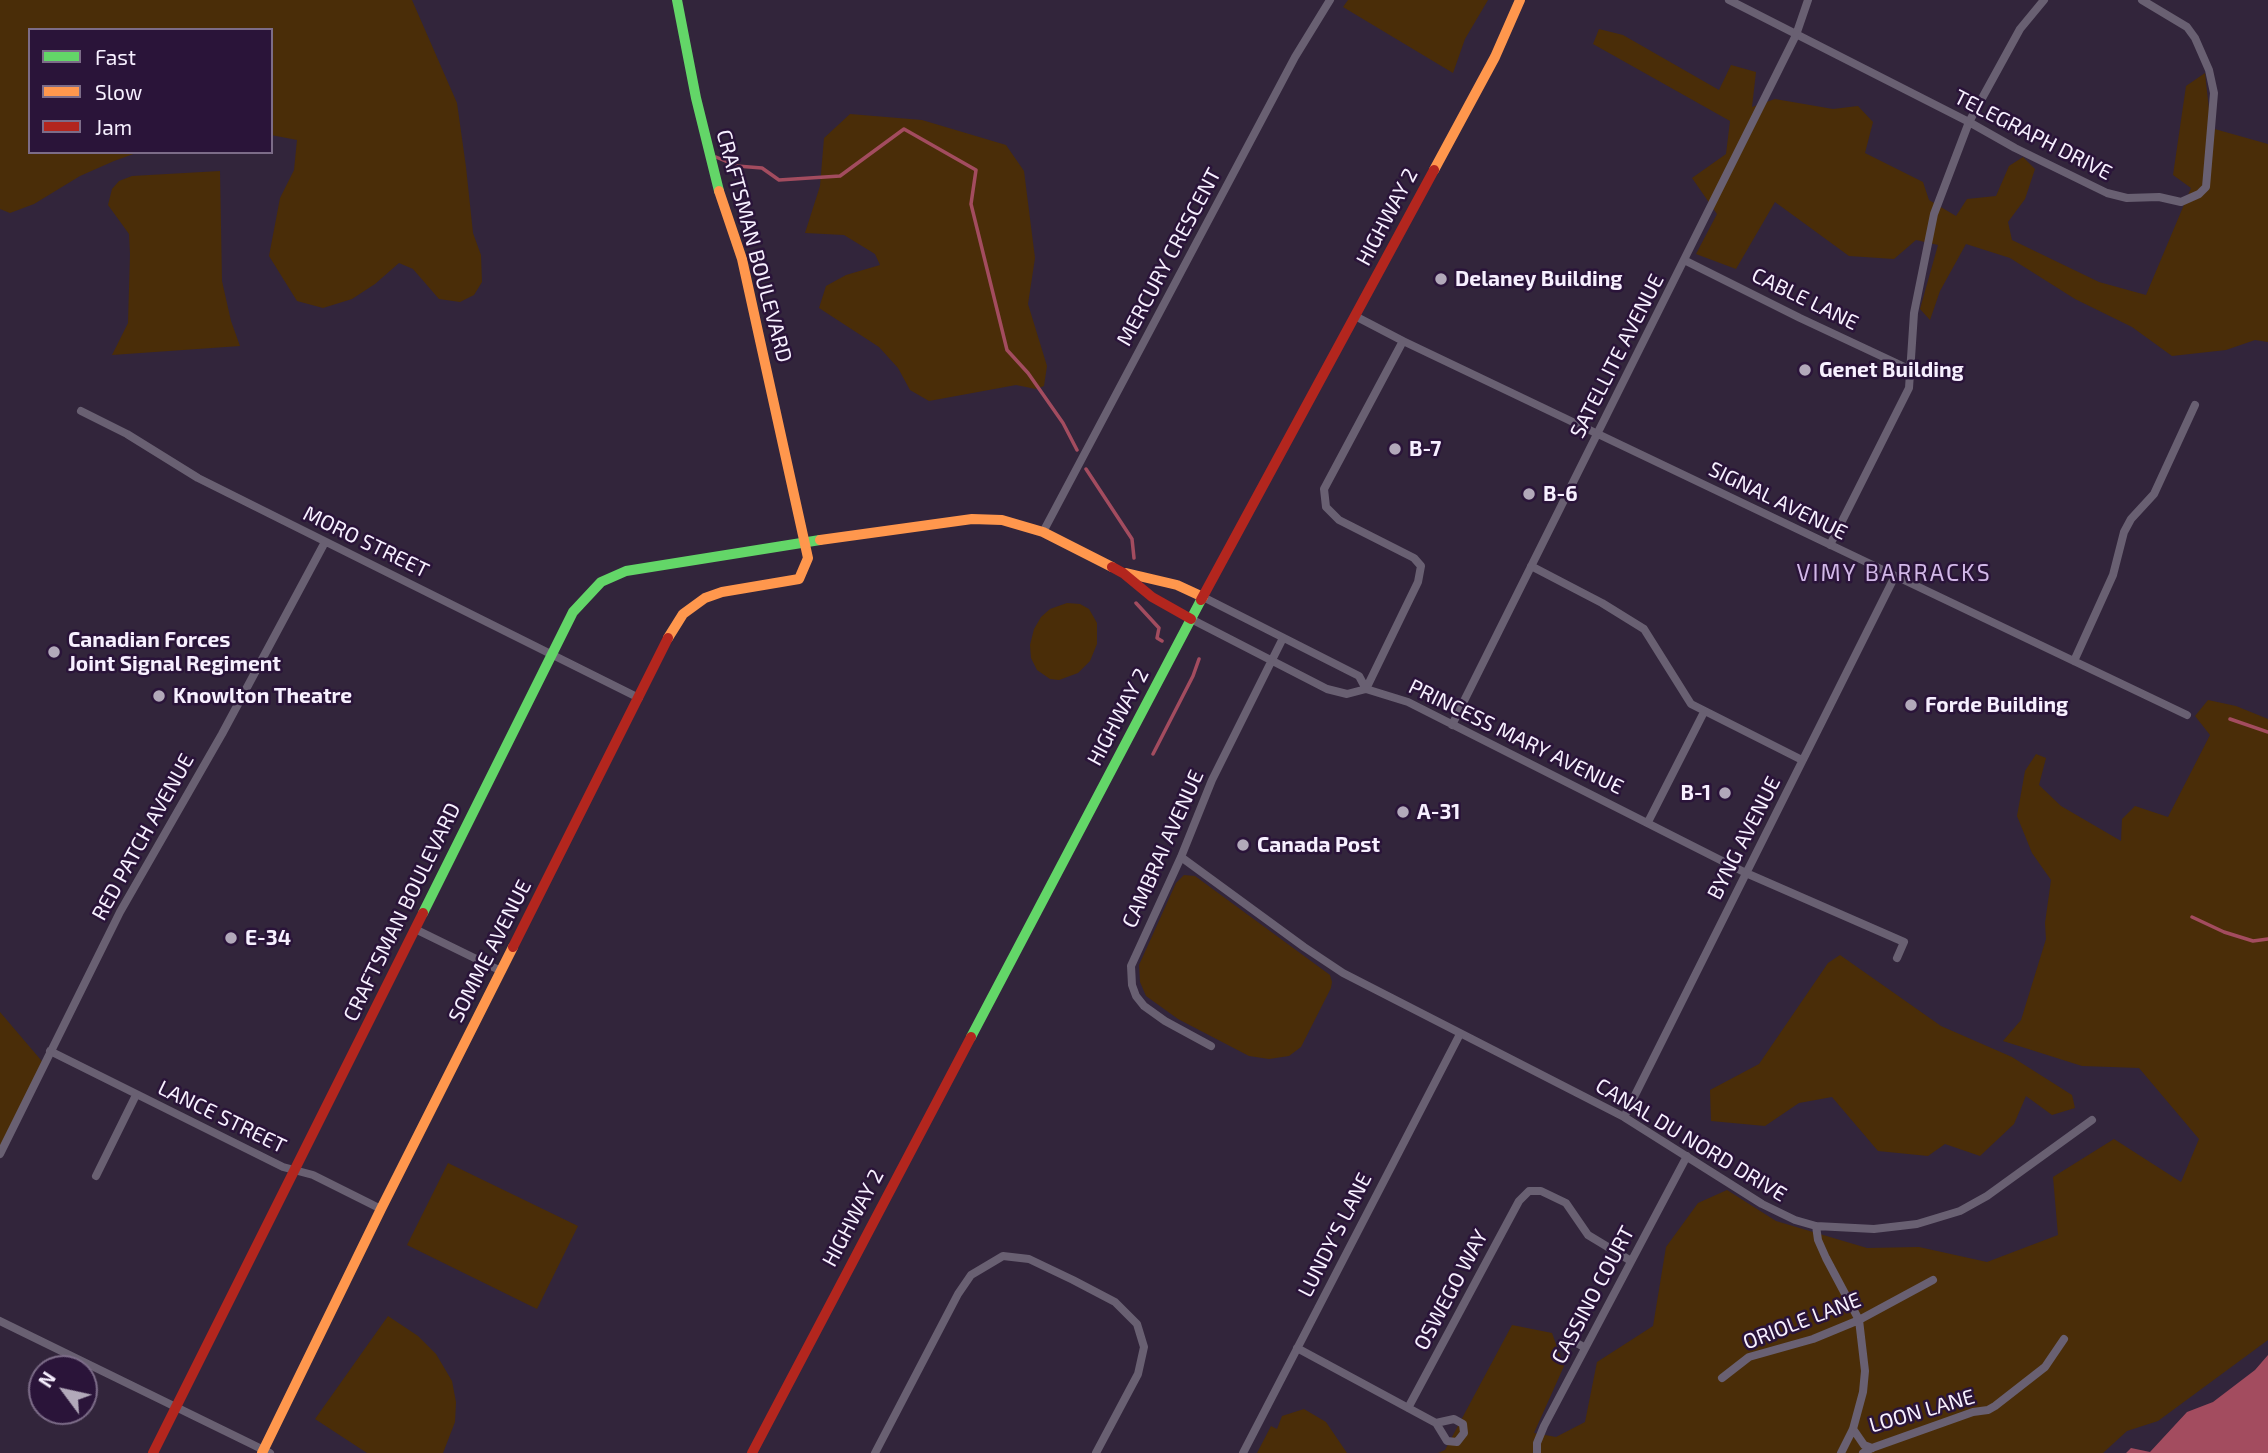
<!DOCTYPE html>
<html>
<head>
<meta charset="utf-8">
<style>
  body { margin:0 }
  #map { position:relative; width:2268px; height:1453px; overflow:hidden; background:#32253b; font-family:"Exo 2",sans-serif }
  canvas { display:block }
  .legend { position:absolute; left:28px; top:28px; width:245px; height:126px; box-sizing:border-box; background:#2a1439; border:2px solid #7c6c88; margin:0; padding:9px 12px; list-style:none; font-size:21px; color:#f7f0ff }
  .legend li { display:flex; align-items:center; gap:14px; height:35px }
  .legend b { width:35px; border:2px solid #7c6c88 }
  .north { position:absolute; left:28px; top:1355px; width:70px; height:70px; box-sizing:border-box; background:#2a1439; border:2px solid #7c6c88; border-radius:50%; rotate:303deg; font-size:19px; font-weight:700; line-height:28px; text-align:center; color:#f7f0ff }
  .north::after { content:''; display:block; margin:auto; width:24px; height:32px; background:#b2a9ba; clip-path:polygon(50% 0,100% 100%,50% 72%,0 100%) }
</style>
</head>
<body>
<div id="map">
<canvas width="2268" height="1453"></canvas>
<ul class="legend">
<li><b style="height:9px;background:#63d668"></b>Fast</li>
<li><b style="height:9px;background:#ff974d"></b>Slow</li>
<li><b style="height:9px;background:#b3261e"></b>Jam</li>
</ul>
<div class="north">N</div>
</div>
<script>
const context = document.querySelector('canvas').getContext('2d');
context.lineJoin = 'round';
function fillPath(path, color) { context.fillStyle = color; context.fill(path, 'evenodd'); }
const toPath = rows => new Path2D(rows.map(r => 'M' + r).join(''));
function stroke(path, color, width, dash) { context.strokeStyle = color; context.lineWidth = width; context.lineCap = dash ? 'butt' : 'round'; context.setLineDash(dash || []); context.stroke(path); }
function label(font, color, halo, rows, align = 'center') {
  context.font = font + ' "Exo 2",sans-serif'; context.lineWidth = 5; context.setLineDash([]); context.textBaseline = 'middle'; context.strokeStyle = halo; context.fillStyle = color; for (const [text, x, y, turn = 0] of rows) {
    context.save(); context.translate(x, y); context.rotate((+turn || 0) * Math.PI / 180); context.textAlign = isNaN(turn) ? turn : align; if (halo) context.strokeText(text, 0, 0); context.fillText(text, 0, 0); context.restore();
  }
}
fillPath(toPath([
  [0,0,412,0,457,103,466,167,473,233,481,255,482,282,474,295,460,302,439,299,413,269,399,263,375,284,352,299,323,308,297,301,269,256,280,198,294,170,297,140,271,135,271,30,30,30,30,152,139,152,114,161,80,176,34,204,10,213,0,209],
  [1348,0,1488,0,1465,39,1453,73,1343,7],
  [1599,29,1623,35,1719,90,1731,65,1756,72,1752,107,1775,99,1833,109,1858,106,1873,122,1865,153,1923,182,1929,200,1956,216,1967,199,1996,196,2009,166,2023,157,2035,169,2025,199,2008,222,2012,240,2099,282,2146,295,2191,188,2173,175,2186,86,2205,73,2211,128,2268,144,2268,342,2255,340,2226,350,2172,356,2132,327,2075,299,2010,258,1966,244,1940,291,1930,320,1920,309,1938,245,1916,240,1894,259,1849,256,1775,202,1736,269,1696,254,1717,214,1692,178,1726,154,1730,121,1593,44],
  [850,114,922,120,1006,145,1024,171,1035,258,1028,304,1047,366,1044,386,1036,389,1016,385,929,401,910,390,898,368,879,347,819,308,826,286,846,275,880,265,875,254,844,235,805,233,820,186,824,138],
  [220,171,222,281,231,321,240,346,112,355,128,323,130,254,129,234,108,205,112,189,119,181,132,176],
  [1067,603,1080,604,1089,609,1097,623,1097,644,1090,661,1078,673,1059,680,1050,679,1037,670,1031,658,1030,645,1034,629,1041,617,1050,609],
  [2208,700,2236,706,2268,719,2268,1340,2158,1421,2127,1431,2103,1453,1438,1453,1445,1450,1512,1325,1552,1333,1564,1366,1534,1433,1556,1437,1585,1422,1597,1362,1653,1326,1666,1247,1698,1203,1727,1190,1776,1221,1867,1248,1919,1247,1987,1262,2058,1235,2053,1177,2114,1139,2181,1182,2199,1139,2139,1068,2082,1066,2003,1041,2021,1020,2046,939,2045,923,2051,880,2032,853,2017,816,2025,771,2036,754,2046,758,2039,785,2061,806,2121,841,2122,819,2135,806,2168,817,2210,735,2195,716],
  [1184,875,1195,876,1330,975,1332,982,1331,988,1301,1047,1289,1056,1269,1059,1249,1056,1178,1019,1146,996,1140,982,1139,965,1176,883],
  [1840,955,1941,1026,2012,1057,2072,1095,2075,1108,2052,1115,2026,1096,2014,1124,1980,1156,1945,1144,1928,1156,1878,1151,1832,1097,1799,1103,1765,1126,1711,1121,1710,1090,1759,1064,1828,963],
  [0,1012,46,1066,0,1155],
  [448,1163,578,1226,537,1309,407,1245],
  [388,1316,418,1336,436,1354,452,1381,456,1402,455,1422,443,1453,367,1453,315,1419],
  [1304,1409,1326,1422,1347,1453,1257,1453,1271,1426,1277,1429,1282,1416]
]), '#4a2d08');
fillPath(toPath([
  [2268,1355,2268,1453,2126,1453,2131,1448,2150,1452,2187,1412,2213,1402,2255,1370]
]), '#a34c5f');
stroke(toPath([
  [716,157,737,166,762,168,779,180,840,176,904,129,976,170,971,204,1007,350,1028,373,1063,423,1077,450],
  [1086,469,1132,539,1134,558],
  [1136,603,1159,628,1157,638,1162,641],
  [2230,719,2268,732],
  [1153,754,1193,676,1199,659],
  [2192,917,2224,932,2253,941,2268,939]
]), '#a34c5f', 3.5);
stroke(toPath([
  [1729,0,1969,122,2015,148,2107,193,2127,198,2159,197,2181,202,2199,194,2206,187,2214,93,2209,70,2195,38,2187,27,2142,0],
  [1684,260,1800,318,1911,370],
  [1355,316,1403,341,2187,715],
  [81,411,127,434,198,478,639,698],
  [1043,532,1295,57,1330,0],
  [1830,545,1909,388,1914,313,1934,214,1969,122,2020,29,2044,0],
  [1531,566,1602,603,1644,629,1691,704,1802,760],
  [1203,597,1359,676,1366,689],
  [1191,619,1327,689,1347,694,1366,689,1408,702,1746,873,1904,942,1897,958],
  [2074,661,2113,575,2124,532,2131,519,2154,494,2195,405],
  [1366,689,1418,582,1421,566,1414,558,1339,520,1326,507,1324,489,1403,341],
  [1452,725,1796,35,1808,0],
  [1648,822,1704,712],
  [1181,857,1304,947,1343,973,1624,1117,1762,1204,1795,1220,1816,1226,1874,1229,1917,1224,1960,1211,1987,1196,2092,1120],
  [415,929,501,971],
  [1211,1046,1165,1021,1144,1006,1136,996,1132,985,1131,966,1181,857,1212,780,1283,638],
  [50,1051,283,1167,313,1175,381,1209],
  [1624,1117,1895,576],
  [0,1154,120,912,222,734,325,542],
  [96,1176,136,1095],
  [1816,1226,1818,1240,1826,1258,1859,1320,1865,1371,1863,1392,1853,1429,1841,1453],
  [0,1321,270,1453],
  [1567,1338,1584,1347],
  [1297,1348,1436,1423,1447,1441,1457,1442,1464,1433,1463,1424,1454,1419,1436,1423],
  [1722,1378,1749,1357,1813,1339,1859,1320,1933,1280],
  [1408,1408,1519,1201,1529,1191,1541,1191,1566,1203,1588,1235,1631,1261],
  [1853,1429,1864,1445,1872,1448],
  [875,1453,958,1294,971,1275,1003,1256,1029,1259,1073,1280,1115,1302,1137,1324,1144,1347,1138,1374,1096,1453],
  [1243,1453,1460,1034],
  [1537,1453,1537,1443,1544,1426,1687,1156],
  [1863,1453,1872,1448,1973,1412,1988,1410,1995,1406,2045,1367,2064,1339]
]), '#696072', 8);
stroke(toPath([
  [677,0,696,98,719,191],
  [423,913,573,612,601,582,626,571,820,540],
  [971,1037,1201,600]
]), '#63d668', 10);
stroke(toPath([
  [1434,170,1495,57,1520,0],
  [820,540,972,519,1002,520,1043,532,1112,567],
  [1126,573,1177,585,1203,597],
  [668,638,683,614,705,598,722,592,799,579,808,558,742,259,719,191],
  [262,1453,381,1209,513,947]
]), '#ff974d', 10);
stroke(toPath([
  [1112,567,1123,573,1152,597,1191,619],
  [1201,600,1434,170],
  [513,947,668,638],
  [153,1453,423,913],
  [752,1453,971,1037]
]), '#b3261e', 10);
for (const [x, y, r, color] of [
  [1441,279,7,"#b2a9ba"],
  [1805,370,7,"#b2a9ba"],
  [1395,449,7,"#b2a9ba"],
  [1529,494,7,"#b2a9ba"],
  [54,652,7,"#b2a9ba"],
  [159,696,7,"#b2a9ba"],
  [1911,705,7,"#b2a9ba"],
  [1725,793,7,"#b2a9ba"],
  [1403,812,7,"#b2a9ba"],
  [1243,845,7,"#b2a9ba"],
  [231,938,7,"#b2a9ba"]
]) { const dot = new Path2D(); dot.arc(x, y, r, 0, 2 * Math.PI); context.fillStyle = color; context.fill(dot); stroke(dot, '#2a1439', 2.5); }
label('21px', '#f7f0ff', '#2a1439', [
  ["TELEGRAPH DRIVE",2033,135,27],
  ["HIGHWAY 2",1387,217,-62],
  ["CRAFTSMAN BOULEVARD",754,246,75],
  ["MERCURY CRESCENT",1169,257,-62],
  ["CABLE LANE",1805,299,26],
  ["SATELLITE AVENUE",1617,356,-63],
  ["SIGNAL AVENUE",1778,501,26],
  ["MORO STREET",366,542,26],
  ["HIGHWAY 2",1118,717,-62],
  ["PRINCESS MARY AVENUE",1516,737,26],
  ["RED PATCH AVENUE",143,837,-61],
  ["BYNG AVENUE",1744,838,-63],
  ["CAMBRAI AVENUE",1163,849,-66],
  ["CRAFTSMAN BOULEVARD",402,912,-64],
  ["SOMME AVENUE",490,951,-63],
  ["LANCE STREET",222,1117,26],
  ["CANAL DU NORD DRIVE",1691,1140,31],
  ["HIGHWAY 2",853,1218,-62],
  ["LUNDY'S LANE",1335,1235,-63],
  ["OSWEGO WAY",1451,1290,-62],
  ["CASSINO COURT",1593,1295,-62],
  ["ORIOLE LANE",1802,1321,-21],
  ["LOON LANE",1922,1411,-16]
]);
label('bold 21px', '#f7f0ff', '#2a1439', [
  ["Delaney Building",1455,279],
  ["Genet Building",1819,370],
  ["B-7",1409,449],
  ["B-6",1543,494],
  ["Canadian Forces",68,640],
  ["Joint Signal Regiment",68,664],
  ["Knowlton Theatre",173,696],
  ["Forde Building",1925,705],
  ["B-1",1711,793,"right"],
  ["A-31",1417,812],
  ["Canada Post",1257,845],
  ["E-34",245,938]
], 'left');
context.letterSpacing = '2px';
label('23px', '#d2b8e8', '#2a1439', [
  ["VIMY BARRACKS",1894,573]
]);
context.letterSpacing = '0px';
</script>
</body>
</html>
